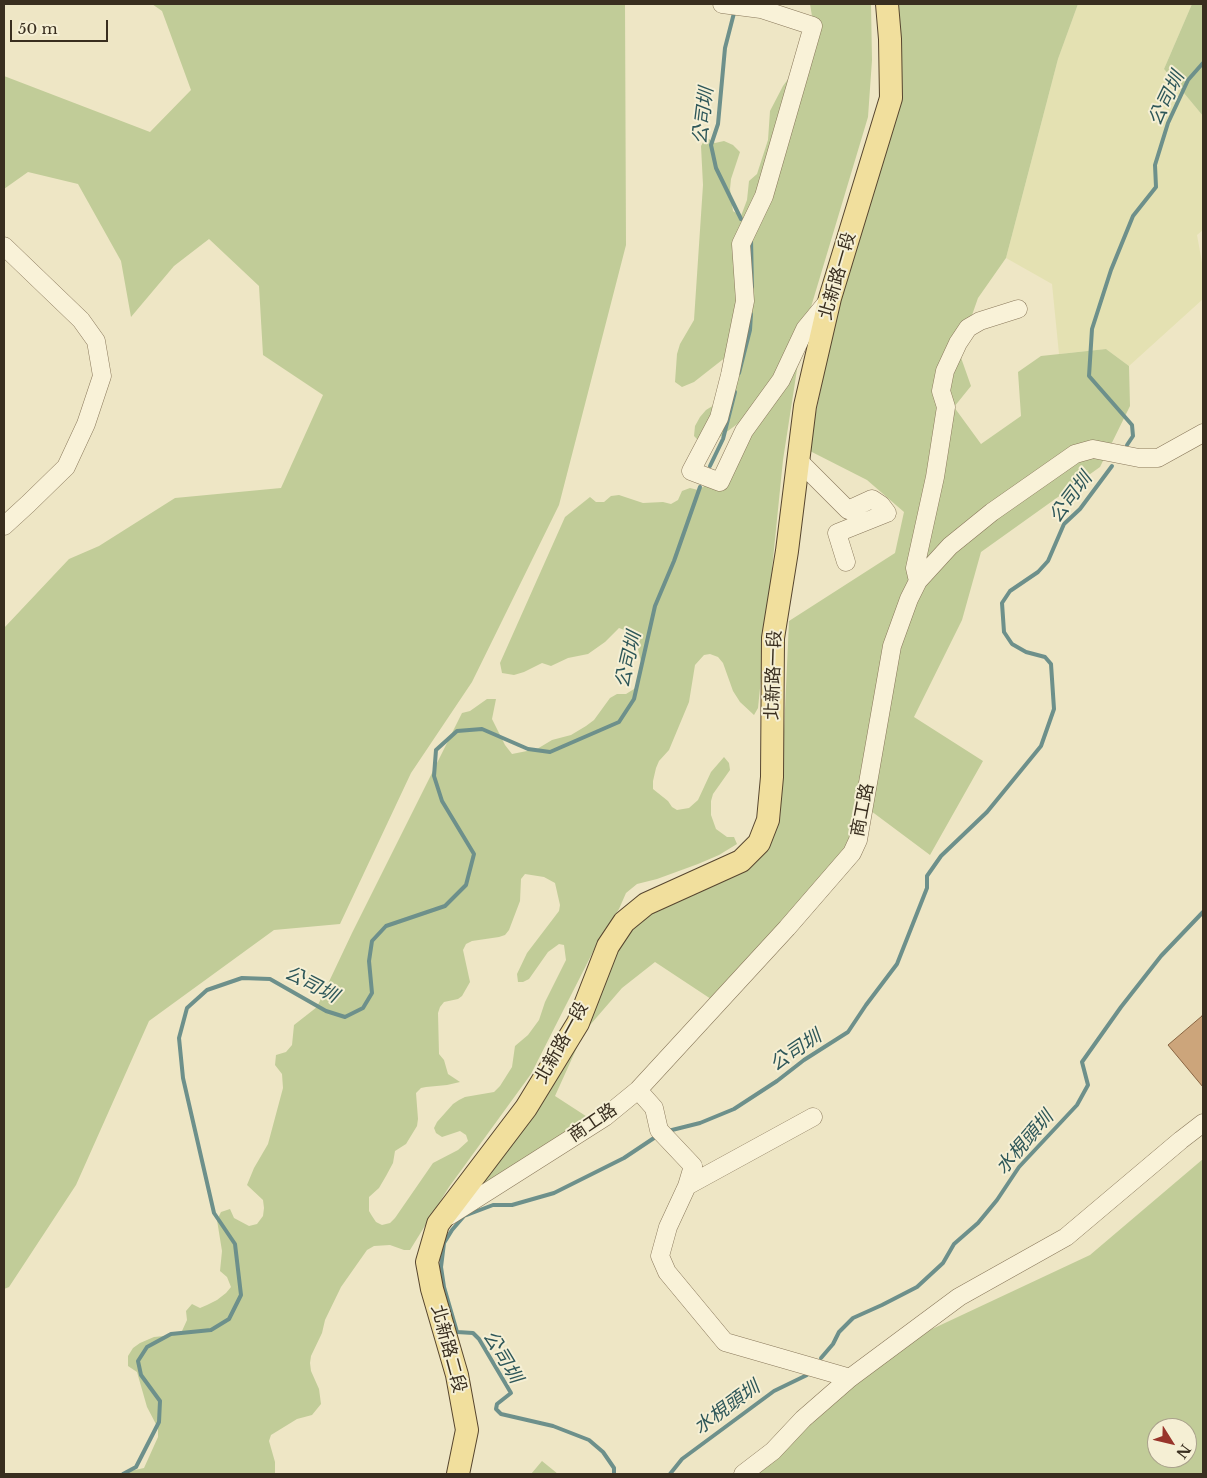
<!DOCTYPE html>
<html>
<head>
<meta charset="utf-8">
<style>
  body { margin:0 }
  #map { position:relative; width:1207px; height:1478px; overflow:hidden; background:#eee6c5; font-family:"Libre Baskerville",serif }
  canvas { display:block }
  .frame { position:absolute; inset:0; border:5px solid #392e1f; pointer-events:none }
  .north { position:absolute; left:1147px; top:1418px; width:50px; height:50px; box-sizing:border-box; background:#f5efd4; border:1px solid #aaa28c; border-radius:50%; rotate:126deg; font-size:14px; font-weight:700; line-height:20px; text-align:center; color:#392e1f }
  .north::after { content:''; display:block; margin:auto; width:18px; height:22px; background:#98352b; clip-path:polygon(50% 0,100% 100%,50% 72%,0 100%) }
  .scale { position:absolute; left:10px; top:20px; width:98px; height:22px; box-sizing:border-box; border:2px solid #392e1f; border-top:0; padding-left:6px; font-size:15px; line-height:18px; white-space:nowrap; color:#392e1f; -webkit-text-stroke:4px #f5efd4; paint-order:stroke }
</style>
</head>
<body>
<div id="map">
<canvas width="1207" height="1478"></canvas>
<div class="frame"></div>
<div class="north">N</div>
<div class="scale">50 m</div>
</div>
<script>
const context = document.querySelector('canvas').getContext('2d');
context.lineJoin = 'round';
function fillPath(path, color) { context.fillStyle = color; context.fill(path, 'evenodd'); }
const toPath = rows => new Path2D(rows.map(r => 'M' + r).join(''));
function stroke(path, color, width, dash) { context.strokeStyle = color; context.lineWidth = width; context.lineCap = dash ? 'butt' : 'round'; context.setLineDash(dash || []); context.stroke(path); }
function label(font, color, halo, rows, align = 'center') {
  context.font = font + ' "Libre Baskerville","Noto Sans TC",serif'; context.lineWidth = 4; context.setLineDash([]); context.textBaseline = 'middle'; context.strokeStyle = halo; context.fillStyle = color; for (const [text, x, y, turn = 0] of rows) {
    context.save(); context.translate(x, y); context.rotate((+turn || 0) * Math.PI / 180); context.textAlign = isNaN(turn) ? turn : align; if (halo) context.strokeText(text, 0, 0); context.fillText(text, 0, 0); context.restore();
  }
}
fillPath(toPath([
  [1078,4,1192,4,1164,69,1203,116,1203,230,1197,235,1203,268,1203,299,1129,366,1106,349,1059,354,1052,284,1006,258,1058,59]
]), '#e4e1b2');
fillPath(toPath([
  [152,4,625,4,626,245,559,505,472,682,411,773,340,924,274,930,149,1021,76,1185,9,1287,4,1289,4,628,69,559,99,546,175,498,281,488,323,395,263,355,259,286,209,239,174,266,131,317,121,261,78,184,28,172,4,189,4,76,150,132,191,90,162,11],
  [810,4,871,4,872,60,868,117,802,337,783,460,758,708,754,715,740,702,733,691,723,663,718,657,710,654,704,655,695,665,689,702,669,750,659,761,656,768,653,781,653,789,668,801,672,807,677,810,689,808,698,800,711,772,724,757,729,763,730,770,713,794,711,801,711,815,716,829,727,837,734,837,737,844,719,855,698,864,657,879,637,884,626,893,619,909,602,934,531,1074,449,1187,410,1250,404,1250,390,1245,374,1246,367,1250,341,1287,325,1320,322,1333,311,1356,310,1363,311,1371,319,1389,321,1404,312,1415,297,1419,271,1435,269,1441,275,1462,275,1474,116,1474,144,1468,158,1437,158,1428,147,1407,137,1372,128,1366,128,1356,133,1348,140,1343,154,1337,174,1335,182,1331,187,1320,186,1311,192,1304,200,1308,207,1305,217,1300,226,1293,231,1287,227,1277,220,1271,222,1251,217,1220,221,1212,230,1209,234,1218,249,1226,257,1224,263,1216,264,1208,263,1200,247,1185,254,1168,268,1144,283,1088,282,1074,275,1065,276,1055,286,1052,292,1045,294,1025,317,1007,352,933,462,713,470,711,487,699,496,699,492,719,505,745,512,754,537,749,552,740,571,735,586,726,594,720,610,698,617,694,626,694,634,689,640,681,641,662,635,636,627,631,619,628,605,642,588,654,568,658,551,666,542,663,524,672,514,675,502,673,500,663,565,517,590,497,596,502,604,502,611,496,619,495,643,503,663,502,671,504,678,500,682,491,690,488,698,490,706,485,728,462,740,422,713,442,701,443,694,436,695,426,700,417,706,410,714,405,731,353,694,382,682,387,675,382,677,354,680,344,694,320,703,185,701,146,706,137,715,143,724,141,733,145,740,152,731,179,730,189,733,211,741,216,747,200,749,181,757,174,768,140,770,111,783,86,804,57,813,22],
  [525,874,544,877,555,883,560,905,559,911,527,953,517,974,518,982,523,982,529,979,548,952,559,944,564,945,566,960,545,1002,539,1020,528,1035,515,1046,512,1067,500,1086,494,1092,465,1097,459,1100,453,1104,437,1122,434,1128,436,1133,442,1137,460,1131,466,1135,468,1141,458,1150,433,1163,395,1218,390,1223,382,1225,376,1222,372,1216,369,1211,369,1197,379,1188,386,1176,393,1163,395,1151,406,1144,417,1126,418,1119,416,1093,421,1088,426,1087,447,1085,460,1082,448,1074,444,1060,439,1054,438,1013,440,1007,444,1002,458,999,462,996,470,982,463,950,466,944,472,941,499,937,505,935,509,930,520,901,521,879],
  [889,4,1078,4,1058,59,1006,258,978,298,959,352,971,386,954,407,981,444,1021,416,1018,372,1041,356,1106,349,1129,366,1130,406,1100,467,981,552,962,620,914,717,983,761,930,855,859,802,845,854,714,1001,655,962,622,988,584,1032,555,1096,592,1120,442,1224,632,918,747,865,780,820,789,621,895,553,904,512,867,480,808,450,862,193,893,96],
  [1192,4,1203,4,1203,116,1164,69],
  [1203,1159,1203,1474,755,1474,870,1372,930,1330,1090,1255],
  [1157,1428,1187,1428,1187,1458,1157,1458],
  [542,1461,558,1474,531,1474]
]), '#c1cc98');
stroke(toPath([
  [734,13,725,48,718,124,711,145,716,168,741,219],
  [751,239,752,287],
  [739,373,750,330,751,314],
  [1127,445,1133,436,1132,425,1089,376,1092,329,1111,270,1133,216,1156,187,1155,165,1168,123,1188,80,1203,63],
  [710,466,723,439,735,392],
  [668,1131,700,1123,734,1109,777,1081,804,1060,848,1032,866,1005,897,964,927,888,927,876,941,856,987,812,1041,746,1054,709,1051,664,1045,657,1026,652,1012,644,1004,632,1002,603,1010,591,1038,572,1048,561,1064,524,1080,509,1112,466],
  [821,1358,833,1344,839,1332,853,1318,882,1305,917,1287,943,1263,954,1244,978,1223,997,1200,1019,1167,1077,1105,1088,1085,1082,1062,1121,1007,1161,956,1203,912],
  [123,1474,136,1467,159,1422,160,1401,141,1375,138,1361,147,1347,171,1334,211,1330,229,1319,241,1295,235,1244,214,1213,183,1078,179,1038,187,1008,207,990,242,978,270,979,326,1011,345,1017,363,1008,372,993,369,961,372,941,386,926,445,906,466,885,474,854,442,801,434,776,436,750,457,731,482,729,528,749,550,752,619,722,634,699,655,606,674,561,700,487],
  [614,1474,614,1468,603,1452,589,1440,553,1426,501,1414,496,1409,497,1404,511,1393,479,1339,473,1333,457,1332,444,1287,441,1267,444,1243,452,1230,464,1216,493,1205,512,1205,554,1193,624,1158,657,1136],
  [670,1474,682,1459,774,1391,807,1375]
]), '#6d908b', 4);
const building = toPath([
  [1202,1016,1203,1017,1203,1087,1168,1045,1202,1016]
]);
fillPath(building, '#cca57b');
stroke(building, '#886441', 1);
const minor = toPath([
  [722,4,761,9,813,26,764,196,741,244,745,301,730,375,719,418,691,471,720,482,744,431,781,380,805,329,828,301],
  [4,246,81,320,96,341,102,376,86,424,66,467,28,504,4,526],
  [798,460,848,510,872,499,881,505,887,513,837,533,846,562],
  [918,581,915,568,935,477,946,407,941,391,945,371,958,343,968,328,980,321,1018,309],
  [638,1090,654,1108,659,1130,693,1166,687,1186,668,1227,660,1256,667,1272,725,1342,850,1378],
  [687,1186,813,1117],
  [449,1216,605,1117,638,1090,787,928,852,853,858,840,892,646,909,599,918,581,950,546,992,512,1075,454,1093,449,1139,458,1158,458,1203,433],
  [743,1474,773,1451,803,1419,850,1378,959,1297,1066,1237,1181,1140,1203,1123]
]);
const major = toPath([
  [458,1474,467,1430,457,1375,432,1289,427,1262,438,1224,526,1108,578,1023,608,946,624,922,646,904,741,861,759,843,768,820,772,777,773,638,787,551,805,406,830,298,891,98,890,39,887,4]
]);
stroke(minor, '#89785b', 19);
stroke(major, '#57462f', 24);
stroke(minor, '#f9f2d8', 18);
stroke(major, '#f1df9d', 22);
label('18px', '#392e1f', '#f5efd4', [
  ["北新路一段",838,276,-74],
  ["北新路一段",774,675,-88],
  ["商工路",863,810,-79],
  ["北新路一段",562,1043,-61],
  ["商工路",593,1123,-34],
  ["北新路二段",448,1349,75]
]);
label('italic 19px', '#2e5759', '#f5efd4', [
  ["公司圳",1167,99,-64],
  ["公司圳",704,116,-83],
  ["公司圳",1071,498,-53],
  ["公司圳",629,660,-77],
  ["公司圳",311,985,27],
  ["公司圳",796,1051,-34],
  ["水梘頭圳",1025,1143,-49],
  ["公司圳",502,1357,59],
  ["水梘頭圳",727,1408,-36]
]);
</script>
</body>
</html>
